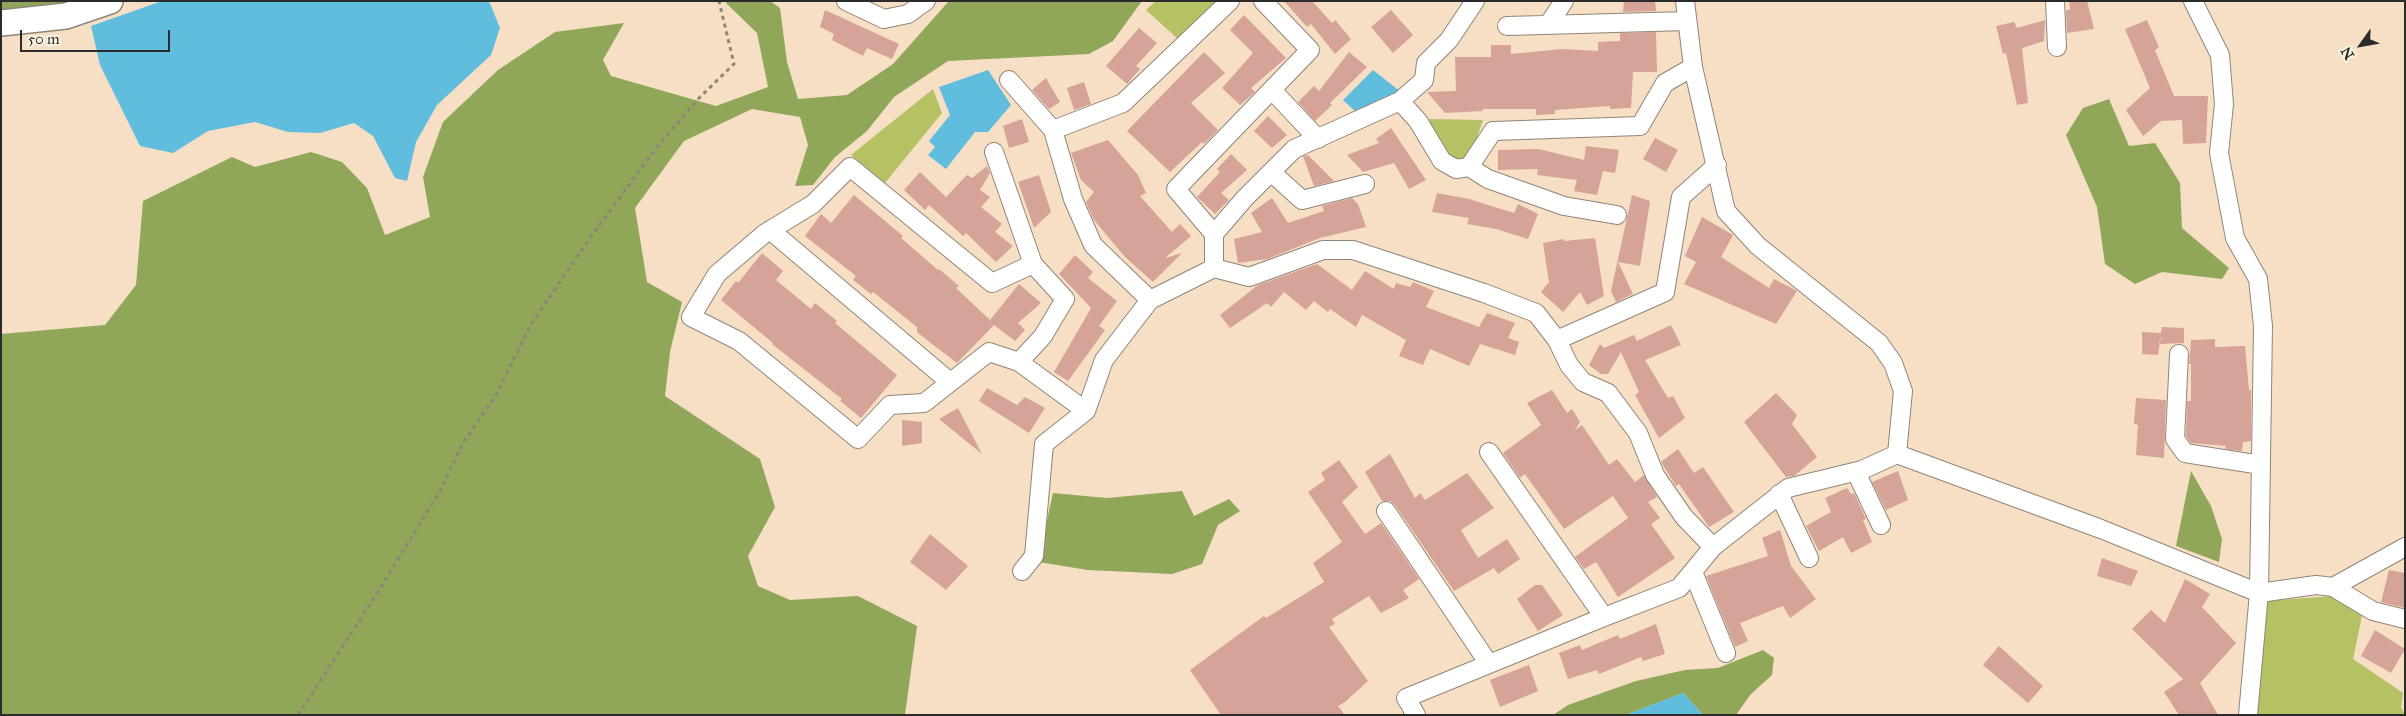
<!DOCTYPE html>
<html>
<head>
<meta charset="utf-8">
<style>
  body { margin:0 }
  #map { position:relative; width:2406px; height:716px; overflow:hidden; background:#f6dfc4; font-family:"IM FELL Great Primer",serif }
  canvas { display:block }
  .frame { position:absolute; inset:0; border:2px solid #2b2b2b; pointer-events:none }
  .north { position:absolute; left:2336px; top:20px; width:50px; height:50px; -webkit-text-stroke:4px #fcf5e5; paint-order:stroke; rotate:238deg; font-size:14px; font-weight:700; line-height:20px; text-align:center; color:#2b2b2b }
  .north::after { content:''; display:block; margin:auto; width:18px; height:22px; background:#2b2b2b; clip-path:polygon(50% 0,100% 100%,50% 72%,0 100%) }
  .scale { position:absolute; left:20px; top:30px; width:150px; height:22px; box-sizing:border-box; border:2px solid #2b2b2b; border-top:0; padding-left:6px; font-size:15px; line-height:18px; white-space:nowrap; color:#2b2b2b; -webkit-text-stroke:4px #fcf5e5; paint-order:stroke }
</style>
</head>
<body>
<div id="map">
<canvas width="2406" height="716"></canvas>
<div class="frame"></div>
<div class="north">N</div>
<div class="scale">50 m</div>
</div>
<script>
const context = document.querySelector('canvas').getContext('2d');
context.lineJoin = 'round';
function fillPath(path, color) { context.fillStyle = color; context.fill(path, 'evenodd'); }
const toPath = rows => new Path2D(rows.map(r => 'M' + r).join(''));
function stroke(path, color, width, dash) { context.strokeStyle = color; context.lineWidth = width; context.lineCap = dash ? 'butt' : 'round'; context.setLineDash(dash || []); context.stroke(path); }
fillPath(toPath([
  [1156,1,1222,1,1178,39,1146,10],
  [933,89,942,113,885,183,851,155],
  [1429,119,1483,120,1470,157,1456,161,1445,150,1432,130],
  [2333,596,2363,611,2353,659,2403,693,2401,707,2405,715,2254,715,2266,601]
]), '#b5c163');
fillPath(toPath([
  [1,1,70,1,1,16],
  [728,1,770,1,780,8,787,62,798,99,847,95,893,64,949,1,1142,1,1113,41,1089,54,948,61,894,97,867,131,835,157,813,185,795,186,808,145,800,117,752,109,684,141,635,208,647,282,682,302,670,352,665,396,760,459,775,507,748,556,758,586,790,600,858,596,917,626,905,715,1,715,1,334,105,325,136,285,143,201,232,157,255,167,311,152,342,162,367,188,385,235,430,217,423,177,443,122,498,70,555,32,624,23,603,60,611,76,716,106,768,87,757,33,726,3],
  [2109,99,2129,146,2155,143,2180,183,2182,228,2229,268,2222,279,2162,272,2135,284,2105,264,2097,207,2066,135,2083,108],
  [2191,471,2211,506,2222,539,2219,562,2176,546],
  [1182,491,1194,516,1229,499,1240,511,1218,525,1202,564,1172,574,1088,570,1038,562,1053,493,1107,498],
  [1763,650,1774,658,1772,675,1750,695,1736,715,1703,715,1683,693,1626,715,1553,715,1568,705,1636,681,1685,670,1718,668]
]), '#90a759');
fillPath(toPath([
  [162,1,489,1,500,28,491,55,437,105,416,142,407,181,395,178,373,136,354,123,320,133,288,132,255,122,208,131,173,153,140,146,100,65,91,26],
  [988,70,1011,105,988,132,975,132,946,169,928,155,935,147,929,141,950,115,939,87],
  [1373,70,1401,92,1357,113,1343,100],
  [1683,693,1703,715,1626,715]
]), '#60bdde');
fillPath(toPath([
  [1284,1,1312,1,1332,23,1335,20,1351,39,1335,54,1311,24,1307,27],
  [1624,1,1655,1,1656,11,1623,12],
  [2069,1,2087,1,2094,29,2067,33,2066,10,2070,10],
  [825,10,899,44,892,59,867,48,863,56,832,40,834,34,820,27],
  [1391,10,1413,35,1393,53,1371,27],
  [1244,15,1286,58,1251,88,1255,92,1240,105,1222,88,1253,53,1230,30],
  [2045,20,2044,41,2022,48,2028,103,2017,105,2006,53,2003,54,1996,26,2014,22,2017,28],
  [2147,20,2159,47,2155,50,2174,96,2208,96,2206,143,2183,144,2182,120,2161,121,2143,136,2126,110,2150,88,2125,29],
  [1139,28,1157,43,1136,66,1140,69,1127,84,1106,66],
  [1656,32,1657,72,1633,72,1631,108,1610,109,1610,106,1555,110,1555,114,1536,115,1536,109,1482,109,1483,111,1445,113,1427,92,1456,91,1455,57,1491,57,1491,45,1511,45,1511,54,1562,49,1598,51,1598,42,1620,41,1620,33],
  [1204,52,1225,73,1191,103,1218,130,1204,144,1202,142,1170,172,1127,131],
  [1349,52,1367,67,1330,103,1332,105,1315,121,1298,102,1314,86,1319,91],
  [1046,78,1060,102,1049,109,1032,90],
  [1084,82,1091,104,1074,110,1067,88],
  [1268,116,1287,135,1272,148,1254,131],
  [1022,119,1029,142,1009,148,1003,126],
  [1391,128,1426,180,1409,189,1394,163,1363,172,1347,155,1379,143,1376,139],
  [1655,138,1678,150,1666,172,1643,159],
  [1108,140,1138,175,1146,193,1140,196,1172,232,1180,224,1191,236,1165,258,1182,253,1153,282,1125,257,1094,220,1086,202,1094,192,1081,180,1071,153],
  [1586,146,1619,150,1615,173,1603,171,1597,195,1574,191,1577,180,1537,175,1538,169,1498,170,1498,150,1538,149,1584,160],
  [1231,154,1247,170,1221,193,1229,200,1215,214,1197,197,1220,172,1217,169],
  [1308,155,1334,181,1314,186,1303,156],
  [987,166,990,173,980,190,990,197,981,207,1002,224,995,232,1013,246,996,262,966,233,963,236,929,205,925,210,904,190,920,172,946,197,967,175,972,178],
  [1039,175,1051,212,1034,228,1018,182],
  [1437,193,1469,199,1514,213,1518,204,1538,214,1528,239,1496,229,1467,224,1469,218,1432,212],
  [854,195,903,236,901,238,938,270,939,269,959,286,956,288,990,320,1019,284,1041,303,1018,323,1025,330,1015,341,994,325,957,363,932,344,917,332,917,327,873,292,871,294,853,280,856,276,805,236,821,214,831,223],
  [1632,195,1650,201,1640,266,1618,262,1633,294,1616,302,1611,291],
  [1272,198,1288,223,1324,211,1322,206,1352,198,1358,204,1366,227,1320,238,1267,259,1238,263,1234,239,1262,232,1251,213],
  [1702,217,1733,235,1721,257,1769,288,1774,279,1797,291,1776,324,1684,284,1696,262,1685,256],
  [1595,238,1604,296,1587,305,1580,292,1563,312,1541,292,1549,282,1543,243,1564,239,1564,241],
  [762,253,783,271,776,280,811,309,815,303,837,321,835,323,897,375,861,418,840,401,842,399,772,344,773,343,721,300,736,281,738,283],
  [1075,255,1093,272,1088,278,1117,301,1099,326,1105,330,1068,381,1054,372,1091,308,1059,274],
  [1317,264,1352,290,1365,271,1394,289,1396,283,1410,287,1413,282,1434,291,1426,307,1479,327,1487,313,1515,323,1508,338,1519,342,1515,355,1480,344,1469,366,1430,349,1423,365,1399,356,1406,340,1362,315,1356,327,1330,309,1328,312,1314,301,1306,310,1284,292,1271,307,1267,303,1230,328,1220,315,1258,285],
  [1671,325,1681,345,1645,360,1668,398,1673,396,1685,418,1659,438,1635,395,1639,392,1621,352,1608,374,1601,374,1589,365,1600,344,1604,348,1634,335,1637,341],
  [2162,327,2184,328,2184,343,2159,344,2161,335,2158,355,2142,354,2142,332,2161,333],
  [2215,339,2215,347,2245,346,2249,390,2251,390,2251,441,2243,442,2242,451,2225,449,2226,446,2191,443,2186,436,2187,401,2191,401,2191,364,2189,364,2191,340],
  [987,388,1017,405,1025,397,1045,408,1029,433,979,401],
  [1552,390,1567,413,1572,409,1580,422,1575,430,1582,425,1609,465,1617,459,1635,482,1644,475,1657,497,1648,502,1660,518,1651,524,1675,558,1618,597,1596,562,1584,569,1575,557,1628,518,1613,496,1564,529,1525,474,1520,478,1503,453,1541,425,1527,403],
  [1776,393,1797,415,1792,424,1817,457,1794,476,1786,477,1744,422],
  [2136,398,2166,400,2164,458,2136,455,2138,425,2134,424],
  [958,408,982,454,939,419],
  [902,420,922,422,922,443,902,446],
  [1678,449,1694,473,1703,467,1734,512,1709,527,1679,484,1676,486,1661,462],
  [1390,454,1415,498,1420,493,1425,500,1467,473,1494,508,1461,530,1478,558,1507,539,1520,559,1498,574,1494,568,1454,591,1395,505,1390,501,1382,501,1365,472],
  [1339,460,1358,487,1342,502,1365,534,1381,523,1419,579,1403,590,1409,598,1381,613,1369,596,1332,619,1335,624,1329,627,1368,681,1345,702,1338,706,1345,715,1221,715,1190,670,1264,616,1266,618,1324,582,1313,563,1342,542,1308,492,1325,480,1321,473],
  [1898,471,1908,500,1886,510,1872,482],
  [1847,488,1851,494,1854,493,1866,519,1863,520,1872,542,1851,553,1843,537,1819,551,1806,526,1831,512,1825,498],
  [1780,530,1791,566,1816,599,1790,618,1783,606,1740,623,1748,641,1735,647,1706,576,1768,556,1762,538],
  [930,534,968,566,946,590,910,562],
  [2102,558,2138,571,2131,586,2097,576],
  [2389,570,2405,573,2405,608,2381,602],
  [2185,579,2210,594,2202,607,2236,643,2200,683,2218,715,2179,715,2164,692,2183,679,2132,629,2151,610,2165,623],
  [1535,585,1542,585,1563,615,1538,631,1517,599],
  [1656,624,1665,654,1643,661,1641,657,1599,674,1597,670,1568,679,1559,653,1580,645,1582,650,1618,635,1620,639],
  [2375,630,2405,649,2391,673,2361,656],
  [1999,646,2043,686,2028,703,1983,665],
  [1529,665,1538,691,1500,707,1490,680]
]), '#d5a397');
const street = toPath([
  [846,1,884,19,908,14,926,1],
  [1685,1,1693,67,1726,211,1758,246,1879,343,1893,363,1903,391,1897,454],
  [2055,1,2057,47],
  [2193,1,2220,55,2224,104,2219,153,2235,238,2258,279,2263,326,2259,593,2248,715],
  [1548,25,1564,1],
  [1507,26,1687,21],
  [1009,80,1053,130],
  [1272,90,1318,139],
  [1400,101,1418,121,1442,161,1456,169,1469,167,1493,131,1640,126,1665,83,1693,67],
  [994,152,1033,264,1065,299,1043,336,1019,362],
  [1469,167,1488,179,1564,206,1617,215],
  [1271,172,1302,200,1365,184],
  [770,230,950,382],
  [1214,234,1176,189,1310,50,1263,1],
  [1033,264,992,283,850,167,813,204,764,234,717,274,691,317,739,341,858,439,890,405,924,403,989,352,1019,362,1086,411],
  [1214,268,1214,234,1245,198,1294,149,1400,101,1424,80,1426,63,1449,40,1475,1],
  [1150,300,1093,245,1073,199,1053,130,1123,103,1230,1],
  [1557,340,1665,292,1681,197,1717,165],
  [2179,354,2175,439,2185,453,2261,465],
  [1489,452,1604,617],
  [1856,472,1881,525],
  [1779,494,1809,558],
  [1386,511,1489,664],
  [1022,571,1034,556,1044,444,1086,411,1104,360,1150,300,1214,268,1249,277,1323,250,1353,250,1484,293,1536,313,1557,340,1569,365,1583,382,1608,393,1638,433,1655,475,1684,517,1713,547],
  [1693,572,1726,653],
  [2333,587,2373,611,2405,619],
  [1416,715,1406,698,1604,617,1679,588,1713,547,1788,488,1862,470,1897,454,2101,529,2259,593,2316,585,2333,587,2405,547]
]);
const secondary = toPath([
  [1,23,66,16,110,1]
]);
stroke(street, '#908578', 20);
stroke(secondary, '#908578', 28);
stroke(toPath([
  [298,715,374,598,440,491,463,443,495,397,530,326,582,249,654,151,697,100,734,64,719,1]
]), '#908578', 3, [4, 4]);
stroke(street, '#fff', 18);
stroke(secondary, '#fff', 25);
</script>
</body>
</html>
